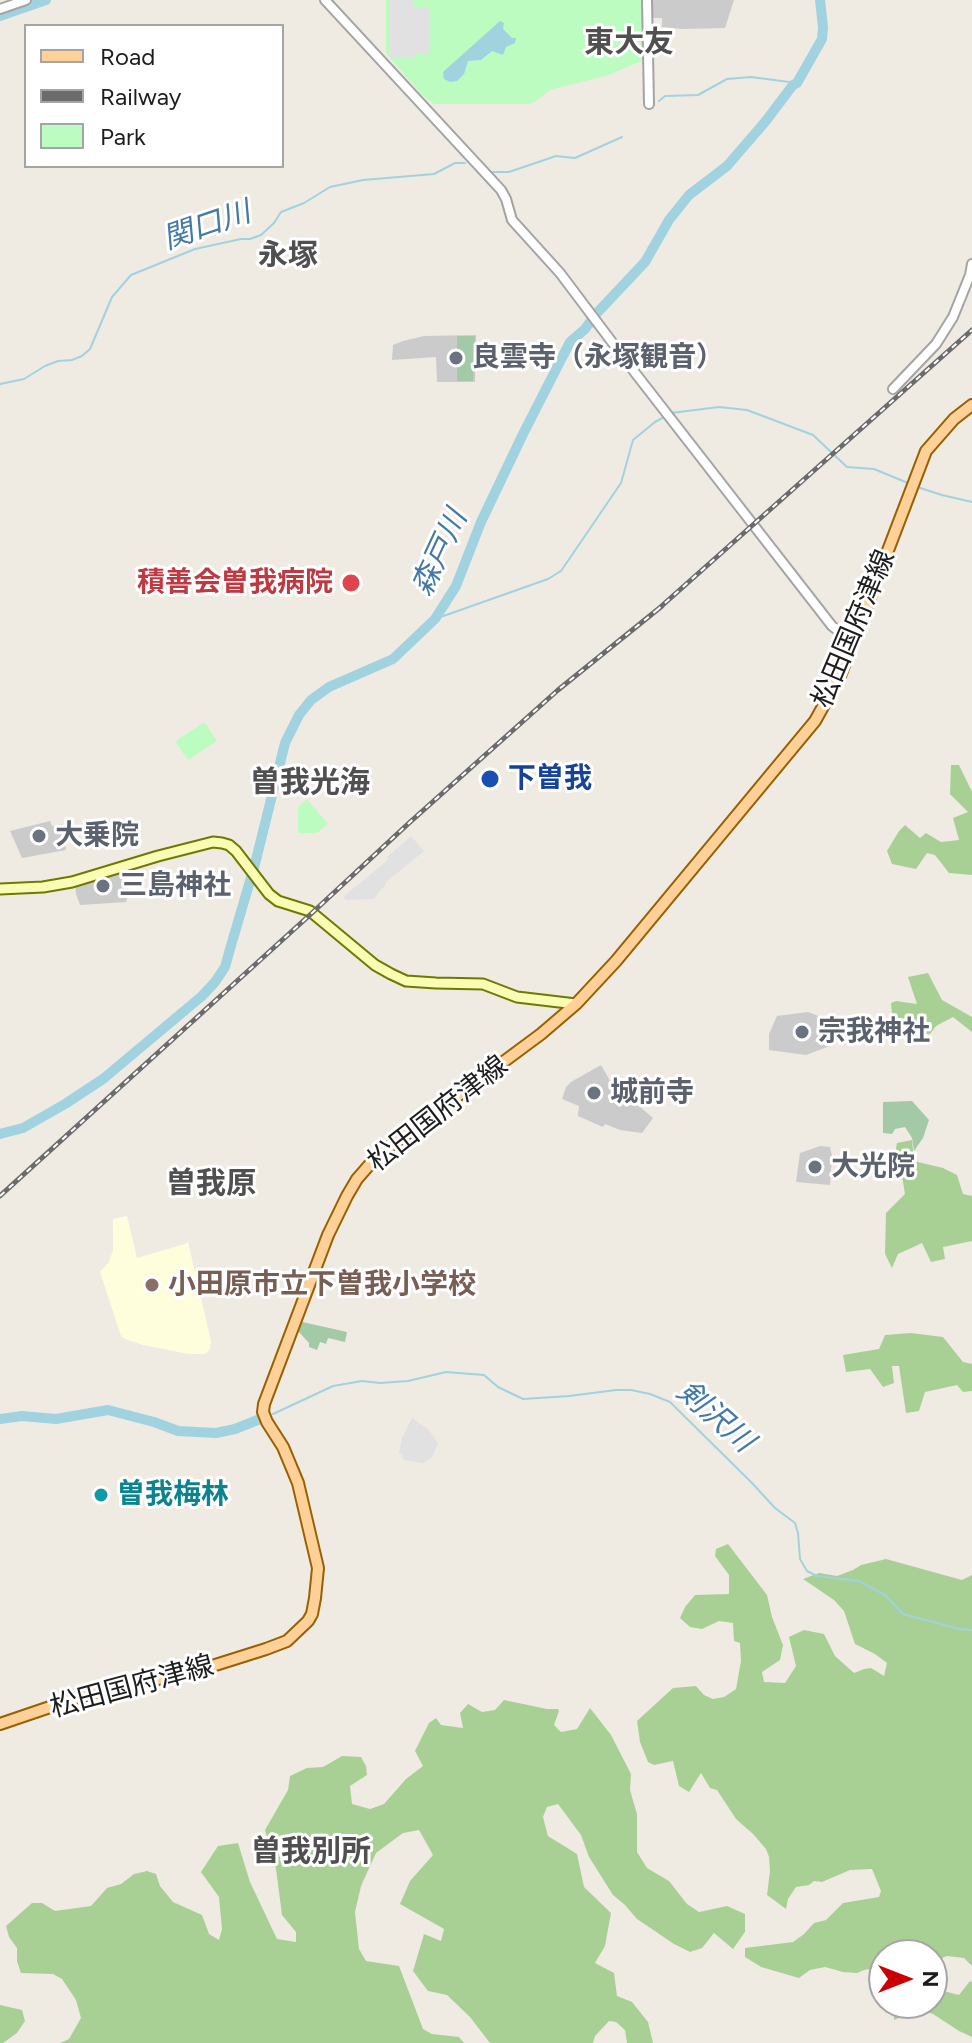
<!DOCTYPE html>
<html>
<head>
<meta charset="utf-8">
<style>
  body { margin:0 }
  #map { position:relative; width:972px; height:2043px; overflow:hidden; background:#efebe3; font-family:Figtree,sans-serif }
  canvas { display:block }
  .legend { position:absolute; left:24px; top:24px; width:260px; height:144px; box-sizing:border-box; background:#fff; border:2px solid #a5a5a5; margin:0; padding:10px 14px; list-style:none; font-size:24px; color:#1d1d1d }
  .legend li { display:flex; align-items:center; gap:16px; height:40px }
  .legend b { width:40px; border:2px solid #a5a5a5 }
  .north { position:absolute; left:868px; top:1939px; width:80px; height:80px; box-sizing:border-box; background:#fff; border:2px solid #a5a5a5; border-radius:50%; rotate:90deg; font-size:22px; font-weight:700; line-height:32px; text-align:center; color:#1d1d1d }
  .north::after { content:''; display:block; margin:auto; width:28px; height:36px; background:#cb0005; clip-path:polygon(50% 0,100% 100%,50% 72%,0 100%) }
</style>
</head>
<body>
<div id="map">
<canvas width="972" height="2043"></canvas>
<ul class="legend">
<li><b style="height:10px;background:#ffd098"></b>Road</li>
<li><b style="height:10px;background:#6b6b6b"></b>Railway</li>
<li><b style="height:22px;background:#bdfcc0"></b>Park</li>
</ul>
<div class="north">N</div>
</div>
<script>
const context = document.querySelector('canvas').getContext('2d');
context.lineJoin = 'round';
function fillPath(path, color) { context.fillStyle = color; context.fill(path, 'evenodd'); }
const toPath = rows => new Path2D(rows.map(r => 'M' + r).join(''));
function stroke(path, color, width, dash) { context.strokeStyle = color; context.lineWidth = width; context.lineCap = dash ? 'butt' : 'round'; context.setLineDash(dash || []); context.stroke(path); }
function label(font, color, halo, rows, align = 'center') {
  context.font = font + ' Figtree,"Noto Sans JP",sans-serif'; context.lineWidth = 6; context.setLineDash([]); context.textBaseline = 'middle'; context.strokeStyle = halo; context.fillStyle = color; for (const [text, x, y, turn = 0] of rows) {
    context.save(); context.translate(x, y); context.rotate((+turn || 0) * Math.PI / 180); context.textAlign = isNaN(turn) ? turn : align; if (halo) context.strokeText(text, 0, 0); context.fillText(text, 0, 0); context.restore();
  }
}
fillPath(toPath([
  [127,1216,137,1258,185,1244,188,1242,211,1341,210,1349,205,1354,189,1354,143,1345,125,1339,121,1336,100,1272,109,1262,113,1250,113,1219]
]), '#fffedc');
fillPath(toPath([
  [652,0,734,0,725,28,682,29,662,27,662,18,653,18],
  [476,335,475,382,437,382,436,357,392,360,393,345,403,341,424,336],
  [50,821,52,826,63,824,66,850,22,858,10,831],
  [134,866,133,879,126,902,80,905,76,894,75,883],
  [808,1012,824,1018,834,1030,835,1044,806,1055,769,1050,769,1034,777,1016],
  [601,1065,610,1081,653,1118,642,1133,620,1130,605,1124,603,1127,578,1116,579,1106,562,1099,566,1087,571,1082],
  [820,1146,830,1147,832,1156,830,1185,796,1182,800,1153]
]), '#cbcbcb');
fillPath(toPath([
  [951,765,959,765,972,792,972,875,949,873,935,855,927,853,916,869,892,864,887,851,899,831,905,825,920,838,926,833,941,842,959,840,953,818,968,812,950,794],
  [928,973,942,1000,972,1017,972,1032,953,1017,936,1026,930,1034,898,1035,893,1025,891,1003,896,1001,917,1004,908,977],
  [912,1140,914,1161,943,1168,957,1175,963,1194,972,1196,972,1241,943,1247,945,1259,931,1262,922,1243,898,1254,892,1268,885,1254,886,1213,905,1194,901,1170,893,1164,897,1143],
  [911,1333,943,1337,963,1362,972,1364,972,1391,963,1392,957,1385,925,1392,919,1411,906,1413,899,1366,892,1366,894,1383,883,1387,870,1369,846,1372,843,1355,879,1349,885,1335],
  [728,1544,767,1595,772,1617,783,1645,780,1660,762,1672,764,1682,785,1683,796,1666,789,1637,804,1630,824,1634,835,1656,854,1673,864,1669,871,1668,884,1676,887,1663,875,1654,855,1644,844,1611,834,1600,803,1579,819,1573,837,1576,853,1570,861,1565,886,1559,962,1580,972,1575,972,1966,964,1958,947,1956,932,1962,932,1955,884,1955,884,1967,864,1970,857,1973,843,1972,825,1967,810,1970,799,1978,761,1967,745,1957,745,1948,793,1942,804,1934,814,1923,826,1920,843,1903,879,1897,881,1891,872,1869,850,1870,822,1882,814,1881,809,1885,796,1887,788,1899,786,1909,767,1895,770,1871,769,1857,766,1849,753,1834,736,1819,717,1790,710,1788,701,1773,689,1792,679,1786,673,1761,654,1765,648,1762,640,1742,637,1721,673,1688,696,1686,704,1695,713,1699,724,1697,736,1689,741,1661,740,1643,734,1641,733,1623,719,1621,702,1629,690,1627,680,1618,685,1607,695,1595,729,1594,729,1575,715,1556,716,1549],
  [504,1700,547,1709,558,1709,559,1711,554,1725,561,1732,577,1729,590,1708,611,1735,631,1774,630,1790,637,1814,637,1852,647,1868,669,1881,687,1904,699,1912,727,1906,745,1914,745,1932,733,1949,714,1933,702,1948,690,1952,674,1944,637,1919,625,1905,613,1895,589,1857,581,1835,558,1804,547,1807,543,1817,548,1836,577,1854,584,1887,611,1913,605,1946,595,1963,614,1973,617,1996,632,2002,648,2022,653,2043,627,2043,625,2030,616,2022,609,2021,595,2036,593,2043,490,2043,470,2017,447,1995,428,1991,413,1971,424,1934,441,1941,444,1929,400,1904,410,1881,433,1855,419,1830,403,1833,376,1853,361,1886,355,1912,359,1949,366,1961,399,1966,423,2029,432,2034,459,2037,464,2043,60,2043,69,2039,81,2018,76,2000,62,1979,53,1974,21,1973,17,1961,17,1948,9,1937,6,1926,32,1903,42,1903,55,1911,91,1906,107,1888,121,1884,134,1874,147,1871,156,1874,160,1886,173,1902,202,1915,209,1934,219,1940,222,1929,219,1897,201,1872,218,1846,238,1843,250,1882,277,1939,296,1942,296,1932,282,1915,276,1869,265,1830,288,1790,290,1776,307,1768,323,1767,342,1756,361,1757,366,1766,367,1775,350,1786,352,1804,370,1809,384,1804,406,1779,423,1766,415,1751,429,1723,436,1718,441,1725,463,1728,460,1713,468,1704,482,1712,495,1710],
  [970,1981,972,1982,972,2037,959,2031,933,2014,919,2009,894,2020,894,2003,932,2003,932,1988,959,1995],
  [0,2005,22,2010,25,2021,17,2033,3,2043,0,2043]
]), '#a8d095');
fillPath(toPath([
  [457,336,475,336,473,381,457,381],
  [912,1101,929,1120,923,1138,914,1151,912,1138,905,1127,895,1129,892,1134,883,1133,883,1102],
  [298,1321,347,1332,345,1342,328,1338,326,1344,320,1342,317,1350,309,1347,309,1343,298,1331,294,1330]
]), '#a3c9a7');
fillPath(toPath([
  [386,0,643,0,644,60,606,76,550,90,536,101,529,104,434,104,422,95,386,53],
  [203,723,206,724,217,741,188,760,176,743,177,740],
  [307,799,328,824,317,833,298,833,298,807]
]), '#bdfcc0');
fillPath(toPath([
  [390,0,413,0,414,8,429,8,430,53,416,53,416,58,390,58],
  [411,836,424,851,386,882,384,888,382,888,374,899,346,900,343,897,389,859,387,857],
  [412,1418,428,1429,438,1443,432,1457,423,1463,404,1460,402,1454,399,1453,402,1438]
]), '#e1e1e1');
fillPath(toPath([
  [500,21,504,23,503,29,512,38,516,38,515,43,506,47,503,55,492,51,481,60,468,61,464,74,457,81,450,82,444,79,443,72]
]), '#a1d2df');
stroke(toPath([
  [659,101,665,96,698,95,727,79,751,77,797,83],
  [493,172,509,172,556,156,575,158,622,137],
  [0,384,24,379,45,366,58,361,72,360,82,356,90,349,112,297,131,275,195,249,241,239,250,239,261,235,274,223,281,212,304,203,330,187,363,180,434,174,455,163,465,163],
  [671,413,719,407,747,410,813,435,847,467,874,469,908,483],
  [917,487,942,495,972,502],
  [435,619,548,579,561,571,621,483,633,440,655,422,666,416],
  [273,1414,333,1386,362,1381,380,1383,408,1381,446,1372,484,1375,498,1387,523,1399,569,1396,616,1390,631,1390,650,1394,670,1402,752,1483,775,1508,795,1523,798,1533,800,1559,807,1571,817,1576,859,1581,885,1595,903,1614,959,1629,972,1630]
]), '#a1d2df', 2);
stroke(toPath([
  [0,16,46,0],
  [0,1134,23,1128,65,1104,103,1079,202,996,215,982,225,967,230,949,255,864,285,743,299,715,311,700,329,687,393,659,435,619,456,586,481,522,523,434,570,342,585,329,596,314,645,262,669,220,689,195,727,166,765,122,793,85,797,83,822,39,823,27,820,0],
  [0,1419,22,1416,56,1419,108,1410,154,1422,178,1431,216,1433,235,1429,260,1419]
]), '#a1d2df', 10);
const tertiary = toPath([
  [325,0,501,190,506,199,512,220,560,273,636,374,832,626,853,642],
  [647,0,649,104],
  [0,9,26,0],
  [893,389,936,344,953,317,970,275,972,264]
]);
const secondary = toPath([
  [0,889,43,887,72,882,158,856,213,842,222,843,229,845,236,851,269,894,278,901,310,911,375,965,391,974,406,981,436,983,483,984,517,997,576,1004]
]);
const primary = toPath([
  [0,1724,103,1689,190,1673,266,1649,287,1641,308,1621,312,1614,315,1598,318,1568,298,1483,283,1447,267,1422,263,1412,264,1404,328,1235,347,1196,357,1179,378,1155,541,1034,576,1004,616,961,815,721,840,676,926,451,954,419,972,405]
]);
stroke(tertiary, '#a4a4a4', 12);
stroke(secondary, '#6e7900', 13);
stroke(primary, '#976100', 14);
stroke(tertiary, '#fff', 8);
stroke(secondary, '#fafcb3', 9);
stroke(primary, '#ffd098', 10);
const rail = toPath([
  [656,611,972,330],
  [0,1196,312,913,409,823,558,690,662,606]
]);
stroke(rail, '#6b6b6b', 5);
stroke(rail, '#fff', 2, [6]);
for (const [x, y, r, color] of [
  [456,358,8,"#6b7280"],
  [351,583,10,"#e0444e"],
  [490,779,10,"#1a4fb4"],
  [39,836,8,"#6b7280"],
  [103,886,8,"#6b7280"],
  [802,1032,8,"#6b7280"],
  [594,1093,8,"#6b7280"],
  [815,1167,8,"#6b7280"],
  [152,1285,8,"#8d6e63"],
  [101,1495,8,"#0f9aa8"]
]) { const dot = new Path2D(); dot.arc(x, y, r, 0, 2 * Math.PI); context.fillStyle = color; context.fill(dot); stroke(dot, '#fff', 3); }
label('bold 28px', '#5b616d', '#fff', [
  ["良雲寺（永塚観音）",472,358],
  ["大乗院",55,836],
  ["三島神社",119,886],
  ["宗我神社",818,1032],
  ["城前寺",610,1093],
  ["大光院",831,1167]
], 'left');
label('bold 28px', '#be3a42', '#fff', [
  ["積善会曽我病院",333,583]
], 'right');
label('28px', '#1d1d1d', '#fff', [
  ["松田国府津線",854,629,-67],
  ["松田国府津線",438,1114,-38],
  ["松田国府津線",132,1687,-15]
]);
label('bold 28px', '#164399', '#fff', [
  ["下曽我",508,779]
], 'left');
label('bold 28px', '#785e54', '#fff', [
  ["小田原市立下曽我小学校",168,1285]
], 'left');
label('bold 28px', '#0d838f', '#fff', [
  ["曽我梅林",117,1495]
], 'left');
label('bold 30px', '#505050', '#fff', [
  ["東大友",629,43],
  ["永塚",288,256],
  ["曽我光海",310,783],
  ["曽我原",211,1184],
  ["曽我別所",311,1852]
]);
label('italic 30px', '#4379a9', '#fff', [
  ["関口川",207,226,-19],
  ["森戸川",440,553,-65],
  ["剣沢川",715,1417,41]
]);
</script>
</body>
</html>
